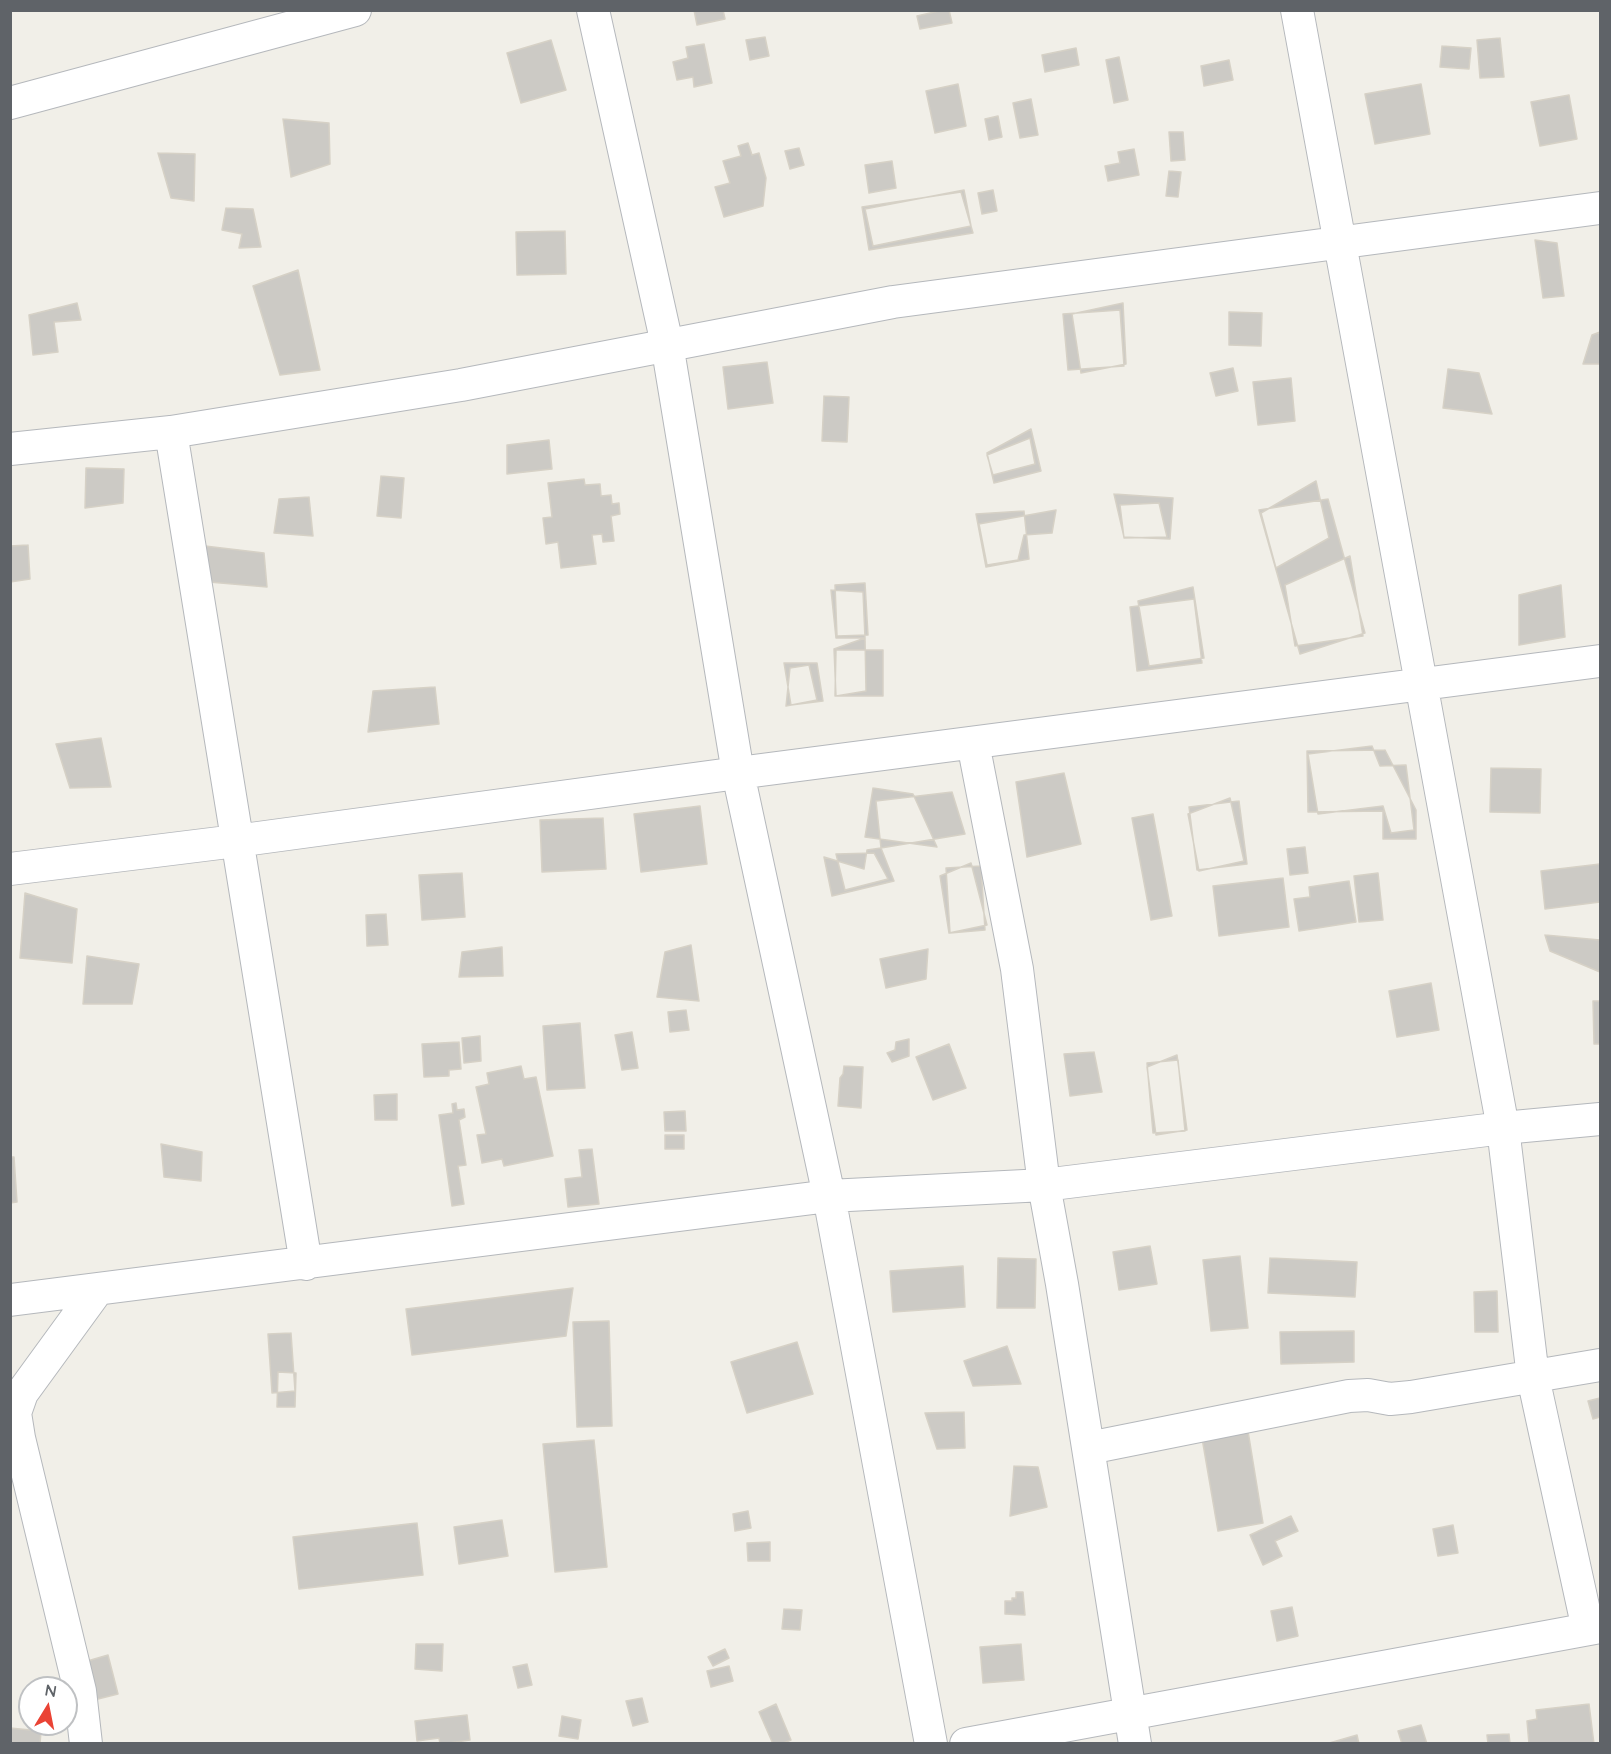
<!DOCTYPE html>
<html>
<head>
<meta charset="utf-8">
<style>
  body { margin:0 }
  #map { position:relative; width:1611px; height:1754px; overflow:hidden; background:#f1efe8; font-family:Quicksand,sans-serif }
  canvas { display:block }
  .frame { position:absolute; inset:0; border:12px solid #5f6368; pointer-events:none }
  .north { position:absolute; left:18px; top:1676px; width:60px; height:60px; box-sizing:border-box; background:#fff; border:2px solid #bfc1c3; border-radius:50%; rotate:10deg; font-size:16px; font-weight:700; line-height:24px; text-align:center; color:#5f6368 }
  .north::after { content:''; display:block; margin:auto; width:21px; height:27px; background:#ea4335; clip-path:polygon(50% 0,100% 100%,50% 72%,0 100%) }
</style>
</head>
<body>
<div id="map">
<canvas width="1611" height="1754"></canvas>
<div class="frame"></div>
<div class="north">N</div>
</div>
<script>
const context = document.querySelector('canvas').getContext('2d');
context.lineJoin = 'round';
function fillPath(path, color) { context.fillStyle = color; context.fill(path, 'evenodd'); }
const toPath = rows => new Path2D(rows.map(r => 'M' + r).join(''));
function stroke(path, color, width, dash) { context.strokeStyle = color; context.lineWidth = width; context.lineCap = dash ? 'butt' : 'round'; context.setLineDash(dash || []); context.stroke(path); }
const building = toPath([
  [694,10,723,10,725,19,697,25,694,10],
  [943,10,949,10,952,23,920,29,917,16,943,10],
  [765,37,769,56,750,60,746,40,765,37],
  [1500,38,1504,77,1480,78,1477,40,1500,38],
  [551,40,566,90,521,103,507,53,551,40],
  [704,44,712,83,694,87,693,77,677,80,673,62,688,58,686,47,704,44],
  [1442,46,1471,48,1469,69,1440,67,1442,46],
  [1076,48,1079,65,1045,72,1042,55,1076,48],
  [1119,57,1128,100,1114,103,1106,60,1119,57],
  [1229,60,1233,80,1204,86,1201,66,1229,60],
  [958,84,966,126,935,133,926,91,958,84],
  [1421,84,1430,134,1375,144,1365,94,1421,84],
  [1569,95,1577,139,1540,146,1531,102,1569,95],
  [1031,99,1038,135,1020,138,1013,103,1031,99],
  [998,116,1002,137,989,140,985,119,998,116],
  [283,119,329,123,330,164,291,177,283,119],
  [1169,132,1183,132,1185,160,1171,161,1169,132],
  [748,143,752,155,759,153,766,178,763,206,724,217,715,187,730,183,723,161,741,156,738,146,748,143],
  [799,148,804,165,790,169,785,151,799,148],
  [1134,149,1139,175,1108,181,1105,166,1120,163,1118,152,1134,149],
  [158,153,195,154,194,201,171,198,158,153],
  [892,161,896,188,869,193,865,165,892,161],
  [1169,171,1181,172,1178,197,1166,196,1169,171],
  [964,190,971,226,873,246,865,209,964,190],
  [993,190,997,211,982,214,978,193,993,190],
  [961,192,973,233,869,250,862,207,961,192],
  [226,208,253,209,261,247,239,248,242,234,222,230,226,208],
  [565,231,566,274,517,275,516,232,565,231],
  [1535,240,1557,243,1564,296,1543,298,1535,240],
  [298,270,320,370,280,375,253,286,298,270],
  [77,303,81,320,54,322,58,352,33,355,29,315,77,303],
  [1123,303,1126,364,1081,373,1072,314,1123,303],
  [1120,310,1124,366,1068,370,1063,314,1120,310],
  [1229,312,1262,313,1261,346,1229,345,1229,312],
  [1600,332,1600,364,1583,364,1592,335,1600,332],
  [767,362,773,403,728,409,723,367,767,362],
  [1233,368,1238,391,1216,396,1210,373,1233,368],
  [1448,369,1479,373,1492,414,1443,408,1448,369],
  [1291,378,1295,421,1258,425,1253,382,1291,378],
  [824,396,849,397,847,442,822,441,824,396],
  [1031,429,1041,471,994,483,987,453,1031,429],
  [1030,438,1035,464,993,475,987,455,1030,438],
  [549,440,552,469,507,474,507,445,549,440],
  [86,468,124,469,123,503,85,508,86,468],
  [381,476,404,478,401,518,377,516,381,476],
  [584,479,585,485,600,484,601,496,611,495,612,504,619,503,620,514,611,516,614,541,603,542,602,534,592,535,596,564,561,568,558,542,546,544,543,518,552,517,548,483,584,479],
  [1316,481,1329,538,1276,568,1261,513,1316,481],
  [1114,494,1173,498,1170,539,1124,537,1114,494],
  [309,497,313,536,274,533,279,499,309,497],
  [1328,499,1365,633,1300,654,1259,510,1328,499],
  [1159,503,1167,537,1124,538,1120,505,1159,503],
  [1056,510,1052,533,1024,535,1018,560,987,565,979,524,1056,510],
  [1024,511,1029,559,986,567,976,514,1024,511],
  [28,545,30,579,10,582,10,546,28,545],
  [205,546,264,553,267,587,209,582,205,546],
  [1350,556,1363,636,1295,646,1285,585,1350,556],
  [865,583,868,635,837,636,835,585,865,583],
  [1561,585,1565,637,1519,645,1519,595,1561,585],
  [1193,587,1204,658,1149,666,1138,601,1193,587],
  [831,590,863,592,865,638,836,638,831,590],
  [1194,599,1202,663,1137,671,1130,607,1194,599],
  [865,638,866,691,836,696,834,649,865,638],
  [836,650,883,650,883,696,835,696,836,650],
  [784,663,817,663,823,701,791,705,784,663],
  [809,665,817,700,786,706,790,668,809,665],
  [435,687,439,724,368,732,373,691,435,687],
  [101,738,111,787,70,788,56,744,101,738],
  [1372,746,1380,766,1406,765,1414,830,1391,833,1383,806,1318,814,1308,754,1372,746],
  [1385,750,1416,810,1416,839,1383,839,1383,811,1308,812,1307,751,1385,750],
  [1491,768,1541,769,1540,813,1490,812,1491,768],
  [1064,773,1081,844,1027,857,1016,782,1064,773],
  [873,788,913,794,937,847,865,837,873,788],
  [952,792,965,834,881,848,876,801,952,792],
  [1230,798,1244,861,1199,871,1188,814,1230,798],
  [1239,801,1247,864,1197,870,1189,807,1239,801],
  [700,806,707,864,641,872,634,814,700,806],
  [1153,814,1172,916,1151,920,1132,818,1153,814],
  [603,818,606,869,542,872,540,820,603,818],
  [1305,847,1308,873,1290,875,1287,849,1305,847],
  [881,848,894,881,832,896,824,857,864,869,867,850,881,848],
  [874,853,888,879,845,890,836,854,874,853],
  [971,863,987,925,949,933,940,876,971,863],
  [1600,864,1600,902,1545,909,1541,871,1600,864],
  [981,866,985,930,950,933,946,868,981,866],
  [462,873,465,917,422,920,419,875,462,873],
  [1378,873,1383,920,1359,922,1354,876,1378,873],
  [1283,878,1289,927,1219,936,1213,886,1283,878],
  [1349,881,1356,922,1299,931,1294,899,1310,897,1309,887,1349,881],
  [25,893,77,909,72,963,20,958,25,893],
  [386,914,388,945,367,946,366,915,386,914],
  [1545,935,1600,940,1600,972,1550,951,1545,935],
  [691,945,699,1001,657,997,665,952,691,945],
  [502,947,503,976,459,977,462,952,502,947],
  [928,949,926,979,886,988,880,959,928,949],
  [87,956,139,964,132,1004,83,1004,87,956],
  [1431,983,1439,1030,1397,1037,1389,991,1431,983],
  [1593,1001,1600,1001,1600,1044,1594,1044,1593,1001],
  [686,1010,689,1030,670,1032,668,1012,686,1010],
  [580,1023,585,1088,547,1090,543,1026,580,1023],
  [632,1032,638,1068,622,1070,615,1035,632,1032],
  [480,1036,481,1061,464,1063,462,1038,480,1036],
  [909,1039,909,1056,892,1062,887,1053,895,1050,896,1042,909,1039],
  [459,1042,461,1069,449,1070,449,1076,424,1077,422,1044,459,1042],
  [949,1044,966,1088,933,1100,916,1057,949,1044],
  [1094,1052,1102,1092,1070,1096,1064,1054,1094,1052],
  [1177,1055,1187,1130,1156,1135,1147,1067,1177,1055],
  [1178,1060,1185,1131,1153,1133,1147,1063,1178,1060],
  [521,1066,524,1079,536,1077,553,1156,504,1166,502,1159,482,1163,477,1135,486,1134,476,1087,489,1084,487,1073,521,1066],
  [844,1066,863,1067,861,1108,838,1106,840,1078,843,1074,844,1066],
  [397,1094,397,1120,375,1120,374,1095,397,1094],
  [456,1103,457,1110,464,1109,465,1117,459,1120,466,1165,458,1166,464,1204,452,1206,439,1115,453,1113,452,1104,456,1103],
  [685,1111,686,1131,665,1131,664,1112,685,1111],
  [665,1135,684,1135,684,1149,665,1149,665,1135],
  [161,1144,202,1152,201,1181,164,1177,161,1144],
  [592,1149,599,1204,568,1207,565,1179,582,1177,579,1150,592,1149],
  [10,1157,14,1157,17,1202,10,1203,10,1157],
  [1150,1246,1157,1284,1119,1290,1113,1252,1150,1246],
  [1240,1256,1248,1328,1211,1331,1203,1260,1240,1256],
  [998,1258,1036,1259,1035,1308,997,1308,998,1258],
  [1270,1258,1357,1262,1355,1297,1268,1293,1270,1258],
  [963,1266,965,1307,893,1312,890,1271,963,1266],
  [573,1288,566,1336,412,1355,406,1309,573,1288],
  [1497,1291,1498,1332,1475,1332,1474,1292,1497,1291],
  [609,1321,612,1426,577,1427,573,1322,609,1321],
  [1354,1331,1354,1362,1281,1364,1280,1332,1354,1331],
  [291,1333,295,1391,272,1393,268,1334,291,1333],
  [797,1342,813,1394,747,1413,731,1362,797,1342],
  [1007,1346,1021,1384,973,1386,964,1361,1007,1346],
  [278,1372,296,1373,295,1407,277,1407,278,1372],
  [1600,1398,1600,1417,1593,1419,1588,1401,1600,1398],
  [964,1412,965,1448,937,1449,925,1413,964,1412],
  [1248,1431,1263,1523,1218,1531,1202,1438,1248,1431],
  [594,1440,607,1567,555,1572,543,1444,594,1440],
  [1014,1466,1038,1467,1047,1507,1010,1516,1014,1466],
  [748,1511,751,1528,735,1531,733,1514,748,1511],
  [1291,1516,1298,1531,1275,1541,1282,1556,1263,1565,1250,1535,1291,1516],
  [502,1520,508,1556,459,1564,454,1527,502,1520],
  [417,1523,423,1575,299,1589,293,1537,417,1523],
  [1453,1525,1458,1553,1438,1556,1433,1529,1453,1525],
  [770,1542,770,1561,748,1561,747,1543,770,1542],
  [1016,1592,1023,1592,1025,1615,1005,1614,1005,1601,1012,1601,1012,1598,1016,1598,1016,1592],
  [1292,1607,1298,1636,1277,1641,1271,1611,1292,1607],
  [784,1609,802,1610,800,1630,782,1629,784,1609],
  [416,1644,443,1644,442,1671,415,1669,416,1644],
  [1021,1644,1024,1680,983,1683,980,1647,1021,1644],
  [725,1649,729,1658,713,1666,708,1657,725,1649],
  [108,1655,118,1694,94,1700,84,1662,108,1655],
  [527,1664,532,1685,518,1688,513,1667,527,1664],
  [729,1666,733,1681,711,1687,707,1671,729,1666],
  [642,1698,648,1722,633,1726,626,1701,642,1698],
  [776,1704,791,1740,781,1744,773,1744,759,1712,776,1704],
  [1589,1704,1594,1744,1529,1744,1527,1721,1537,1719,1536,1710,1589,1704],
  [467,1715,470,1740,442,1744,440,1744,439,1738,417,1741,415,1721,467,1715],
  [562,1716,581,1720,578,1739,559,1736,562,1716],
  [1421,1725,1427,1744,1402,1744,1398,1731,1421,1725],
  [10,1728,41,1731,40,1744,10,1744,10,1728],
  [1509,1734,1510,1744,1488,1744,1487,1735,1509,1734],
  [1357,1735,1359,1744,1326,1744,1357,1735]
]);
fillPath(building, '#cccac5');
stroke(building, '#d6d1c6', 1.5);
const street = toPath([
  [593,10,667,344,738,773,829,1196,931,1744],
  [1297,10,1503,1128,1533,1377,1588,1629],
  [10,103,355,10],
  [171,432,306,1264],
  [10,449,171,432,461,385,893,302,1600,208],
  [973,743,1017,969,1044,1185,1062,1284,1135,1744],
  [10,869,236,841,738,773,1600,661],
  [10,1300,829,1196,1044,1185,1503,1128,1600,1119],
  [1089,1448,1349,1396,1368,1395,1390,1399,1411,1397,1600,1365],
  [86,1744,80,1691,19,1438,15,1413,22,1393,97,1290],
  [966,1744,1600,1627]
]);
stroke(street, '#b5b8bc', 34);
stroke(street, '#fff', 32);
</script>
</body>
</html>
